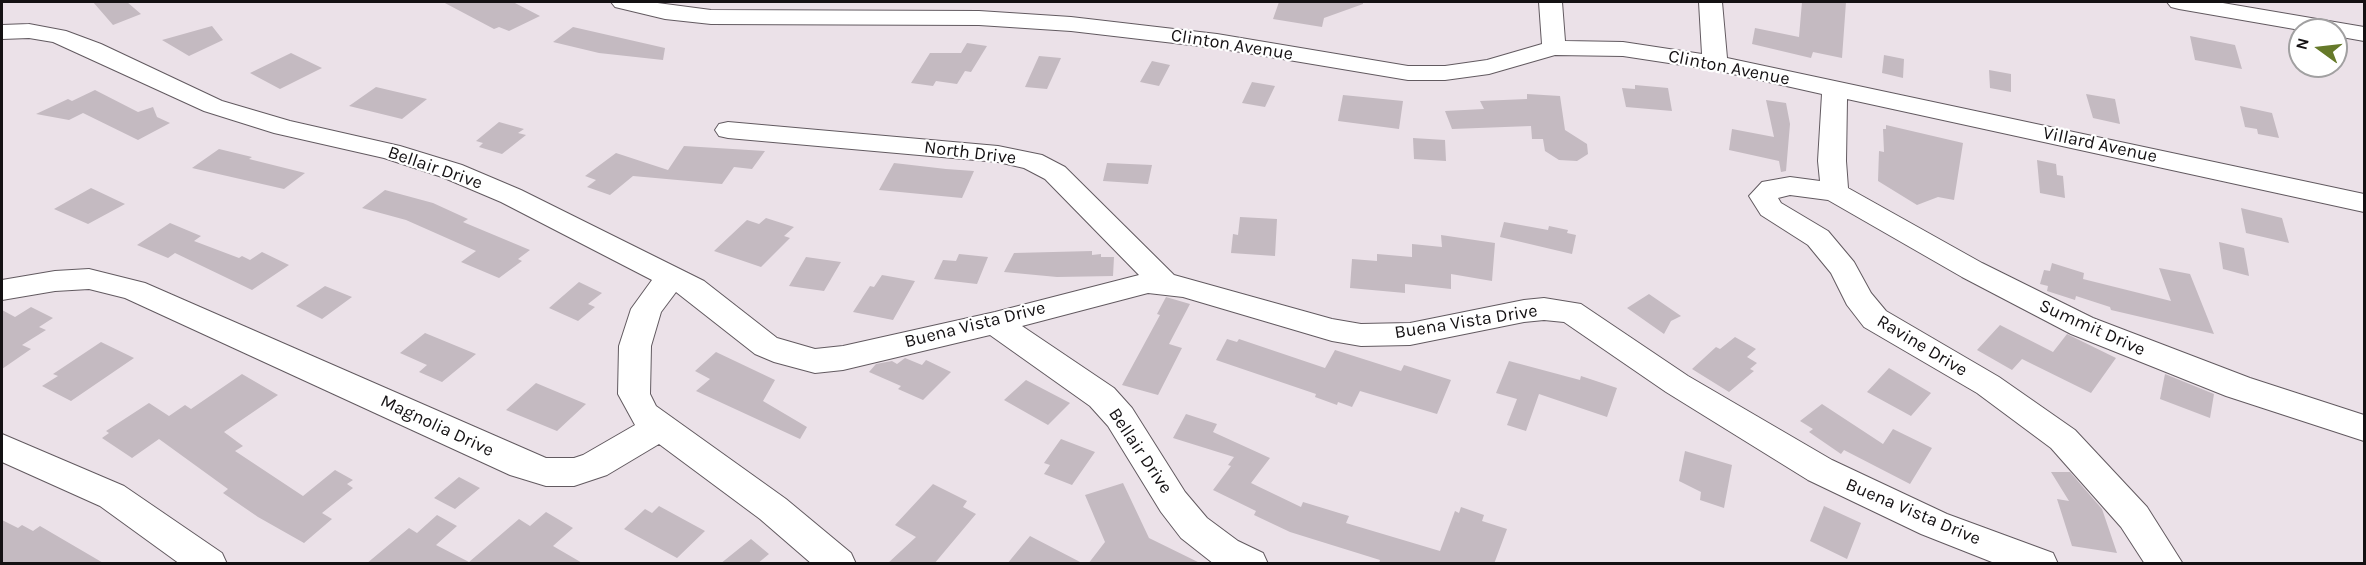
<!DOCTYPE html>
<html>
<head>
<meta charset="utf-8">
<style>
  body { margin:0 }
  #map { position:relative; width:2366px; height:565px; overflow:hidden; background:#ebe1e8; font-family:Karla,sans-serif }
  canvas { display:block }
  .frame { position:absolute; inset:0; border:3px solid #141113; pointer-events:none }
  .north { position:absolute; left:2288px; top:18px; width:60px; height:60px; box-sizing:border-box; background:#fff; border:2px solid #a1a0a1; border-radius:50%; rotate:285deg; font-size:16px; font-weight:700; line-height:24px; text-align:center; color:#141113 }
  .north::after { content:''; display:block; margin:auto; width:21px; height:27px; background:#657929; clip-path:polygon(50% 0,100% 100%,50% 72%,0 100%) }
</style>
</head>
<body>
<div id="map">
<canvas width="2366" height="565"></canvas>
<div class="frame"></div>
<div class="north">N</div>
</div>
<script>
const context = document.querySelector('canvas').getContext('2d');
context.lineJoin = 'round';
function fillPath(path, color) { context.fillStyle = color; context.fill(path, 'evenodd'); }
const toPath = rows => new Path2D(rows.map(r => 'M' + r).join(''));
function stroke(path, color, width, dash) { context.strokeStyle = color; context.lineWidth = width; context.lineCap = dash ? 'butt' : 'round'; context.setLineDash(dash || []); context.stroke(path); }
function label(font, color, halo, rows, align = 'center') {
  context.font = font + ' Karla,sans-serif'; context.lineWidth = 4.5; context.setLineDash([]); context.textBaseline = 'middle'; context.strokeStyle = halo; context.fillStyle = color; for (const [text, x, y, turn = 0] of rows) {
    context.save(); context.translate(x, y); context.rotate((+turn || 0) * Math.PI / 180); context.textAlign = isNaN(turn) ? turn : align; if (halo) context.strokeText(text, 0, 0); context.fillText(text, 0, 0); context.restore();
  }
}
fillPath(toPath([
  [93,2,127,2,141,14,113,25],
  [443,2,513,2,540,16,509,31,499,27,494,29],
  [1279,2,1363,2,1363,4,1324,18,1322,27,1273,19],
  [1802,2,1846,2,1842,58,1813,52,1811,58,1752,44,1755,28,1799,37],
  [212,26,223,40,189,56,162,40],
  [573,27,665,48,663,60,599,53,553,42],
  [2190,36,2235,45,2242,69,2195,60],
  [967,43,987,46,971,72,965,71,957,84,936,81,933,86,911,83,930,53,961,53],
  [291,53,322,68,280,89,250,73],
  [1884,55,1904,59,1903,78,1882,73],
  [1039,56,1061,58,1047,89,1025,87],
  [1152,61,1170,65,1159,86,1140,82],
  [1989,70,2011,74,2011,92,1990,88],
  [1252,82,1275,86,1265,107,1242,103],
  [1635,85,1668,88,1672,111,1626,107,1622,88,1635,89],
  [376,87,427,99,402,119,349,106],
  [95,90,138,112,153,107,157,117,170,123,138,140,83,113,69,120,36,114,68,99,72,101],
  [1527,94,1560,96,1565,130,1587,144,1588,154,1577,161,1559,160,1545,151,1543,139,1532,139,1531,126,1452,129,1445,111,1484,109,1480,101,1527,99],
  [2086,94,2115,99,2120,124,2093,118],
  [1343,95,1403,101,1399,129,1338,121],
  [1766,100,1786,103,1790,124,1786,171,1781,172,1779,161,1729,150,1732,129,1774,137],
  [2240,106,2272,113,2279,138,2258,134,2257,129,2245,127],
  [499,122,524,129,518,133,526,135,502,154,479,147,483,143,476,141],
  [1886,125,1963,143,1954,200,1938,197,1917,205,1878,181,1879,151,1884,152,1883,129,1886,129],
  [1413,138,1445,140,1446,161,1414,159],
  [684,146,765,151,752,169,734,167,722,184,633,176,610,195,587,187,596,180,585,176,616,153,668,170],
  [219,149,252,157,249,159,305,173,284,189,192,168],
  [2037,160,2056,164,2057,175,2063,176,2065,198,2040,193],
  [894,163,946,169,974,171,962,198,879,190],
  [1107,163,1152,165,1148,184,1103,181],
  [91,188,125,204,88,224,54,209],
  [385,190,433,203,468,219,463,222,530,250,518,259,522,261,499,278,461,262,476,251,406,220,362,208],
  [2241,208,2282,218,2289,243,2246,233],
  [1240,217,1277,219,1275,256,1231,253,1233,234,1238,235],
  [766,218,794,227,784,236,790,238,761,267,714,251,747,220,759,224],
  [1504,222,1548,230,1549,226,1568,230,1567,233,1576,235,1572,254,1500,237],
  [170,223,201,236,194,241,239,258,242,256,250,260,262,252,289,265,252,290,175,253,168,258,137,245],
  [1441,235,1495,243,1492,281,1451,274,1451,289,1405,284,1405,293,1350,288,1352,259,1377,261,1377,254,1412,257,1412,244,1442,247],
  [2219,242,2244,248,2249,276,2223,269],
  [1092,251,1092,255,1101,254,1101,257,1114,257,1113,276,1057,277,1004,272,1014,253],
  [959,254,988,257,977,284,934,279,943,260,956,261],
  [806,257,841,262,824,291,789,286],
  [2052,263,2084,273,2083,279,2171,301,2159,268,2190,274,2214,334,2111,310,2110,307,2076,296,2075,300,2047,291,2048,286,2040,284,2044,270,2050,271],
  [882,275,915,281,893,320,853,312,870,286,874,287],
  [579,282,602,293,588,304,595,307,578,321,549,308],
  [325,286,352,297,322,319,296,306],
  [1649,294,1681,316,1671,321,1664,334,1627,308],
  [1166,297,1190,304,1169,344,1182,348,1158,395,1122,385,1160,315,1157,314],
  [31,307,53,318,39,327,46,330,22,345,31,349,2,369,2,310,15,317],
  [2000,325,2053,352,2067,334,2116,358,2091,393,2022,359,2012,370,1977,350],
  [425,333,476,354,442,382,419,372,427,365,400,353],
  [1735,337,1756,349,1747,357,1757,363,1750,369,1754,371,1729,392,1692,369,1716,347,1720,349],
  [1227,339,1237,342,1239,339,1325,368,1335,350,1401,371,1404,365,1451,380,1437,414,1360,391,1352,407,1338,402,1337,405,1315,397,1316,394,1216,360],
  [101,342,134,358,71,401,42,386,58,376,53,374],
  [716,352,775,380,763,401,807,427,800,439,696,391,710,379,695,371],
  [905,358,922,365,926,360,951,372,923,400,898,389,901,386,869,372,876,364,892,361,897,364],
  [1509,361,1580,380,1581,376,1617,388,1607,417,1539,394,1526,431,1507,425,1517,399,1496,393],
  [1889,368,1931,393,1911,416,1867,392],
  [242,374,278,395,224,432,243,446,235,451,303,496,335,470,353,480,347,484,353,488,322,513,332,519,304,543,258,517,223,493,228,489,159,439,132,458,102,438,109,433,106,431,149,403,169,416,185,405,191,409],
  [2165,374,2214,394,2210,418,2160,399],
  [1026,380,1070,403,1048,425,1004,400],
  [536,383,586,404,557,431,506,410],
  [1822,404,1883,444,1893,429,1932,448,1910,484,1844,450,1841,454,1809,432,1813,429,1800,421],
  [1186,414,1217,424,1213,432,1270,458,1251,483,1301,507,1303,502,1349,516,1346,523,1440,551,1455,511,1459,513,1461,507,1484,515,1482,521,1507,529,1494,564,1379,564,1380,560,1290,532,1254,515,1256,511,1213,490,1231,466,1228,465,1234,457,1173,438],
  [1061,439,1095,452,1072,485,1044,474,1050,465,1044,463],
  [1685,451,1732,465,1724,508,1700,500,1701,492,1679,481],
  [2051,472,2070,472,2102,509,2117,553,2072,546,2057,499,2069,501],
  [459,477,480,488,455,509,434,498],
  [1123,483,1149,538,1202,564,1088,564,1105,542,1085,495],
  [933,484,967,501,963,507,976,514,934,564,887,564,916,537,895,525],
  [659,506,705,531,677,558,624,529,645,509,652,513],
  [1824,506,1861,523,1847,559,1810,541],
  [546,512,573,528,553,546,584,564,366,564,409,528,417,533,437,515,457,526,436,545,469,562,519,519,530,526],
  [2,520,18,528,22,525,33,531,40,526,105,564,2,564],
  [1030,536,1084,564,1007,564],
  [751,539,769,554,757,564,720,564]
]), '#c4bac1');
const minor = toPath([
  [611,2,650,2,711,10,979,11,1071,17,1217,34,1408,66,1445,66,1487,60,1542,44,1539,2,1562,2,1565,41,1623,42,1702,54,1699,2,1722,2,1727,58,2364,194,2364,212,1847,99,1846,161,1848,188,1982,263,2093,318,2250,378,2364,415,2364,441,2226,396,2071,334,1962,277,1828,200,1790,195,1778,198,1781,203,1828,231,1854,262,1871,293,1886,311,1999,377,2075,430,2147,507,2183,564,2145,564,2121,527,2051,448,1977,393,1864,327,1847,305,1831,273,1808,245,1761,215,1749,196,1762,182,1790,177,1820,181,1818,161,1822,94,1715,70,1623,56,1555,55,1489,74,1445,80,1408,80,1217,48,1071,31,979,25,711,24,665,19,615,7,611,2],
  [2167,2,2217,2,2364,27,2364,41,2336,36,2336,30,2300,30,2179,9,2171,7,2167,2],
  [29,24,66,31,101,44,222,101,290,121,400,146,462,165,521,190,704,281,777,338,815,349,843,346,995,312,1139,275,1045,179,1024,168,998,162,728,138,719,136,715,130,719,124,728,122,998,146,1042,155,1065,167,1174,275,1332,319,1361,324,1410,323,1524,300,1544,298,1581,304,1688,376,1832,460,1947,514,2053,553,2058,564,1997,564,1921,534,1808,480,1666,392,1564,322,1544,320,1524,322,1410,345,1361,346,1332,341,1183,297,1148,293,1022,326,1114,388,1132,408,1185,492,1207,518,1238,541,1263,553,1268,564,1214,564,1181,538,1161,512,1108,426,1090,406,990,335,843,370,815,373,774,362,755,354,676,292,661,312,651,346,650,394,656,406,786,499,851,553,856,564,812,564,760,519,659,444,607,475,574,486,546,486,510,475,125,298,89,289,55,291,2,300,2,280,55,271,89,269,145,283,546,458,574,458,583,455,635,425,618,394,619,346,631,309,652,280,501,202,442,177,384,158,274,133,204,111,53,42,29,38,2,39,2,25,29,24],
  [2,434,124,486,222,553,227,564,180,564,100,506,2,462,2,434]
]);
stroke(minor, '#625a60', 2);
fillPath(minor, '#fff');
label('18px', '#141113', '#fff', [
  ["Clinton Avenue",1232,45,9],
  ["Clinton Avenue",1729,68,11],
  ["Villard Avenue",2100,145,12],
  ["North Drive",970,153,7],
  ["Bellair Drive",435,168,19],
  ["Buena Vista Drive",1466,322,-9],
  ["Buena Vista Drive",975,325,-14],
  ["Summit Drive",2092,328,24],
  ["Ravine Drive",1922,346,31],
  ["Magnolia Drive",437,426,25],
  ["Bellair Drive",1140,451,56],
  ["Buena Vista Drive",1913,512,23]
]);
</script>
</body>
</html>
